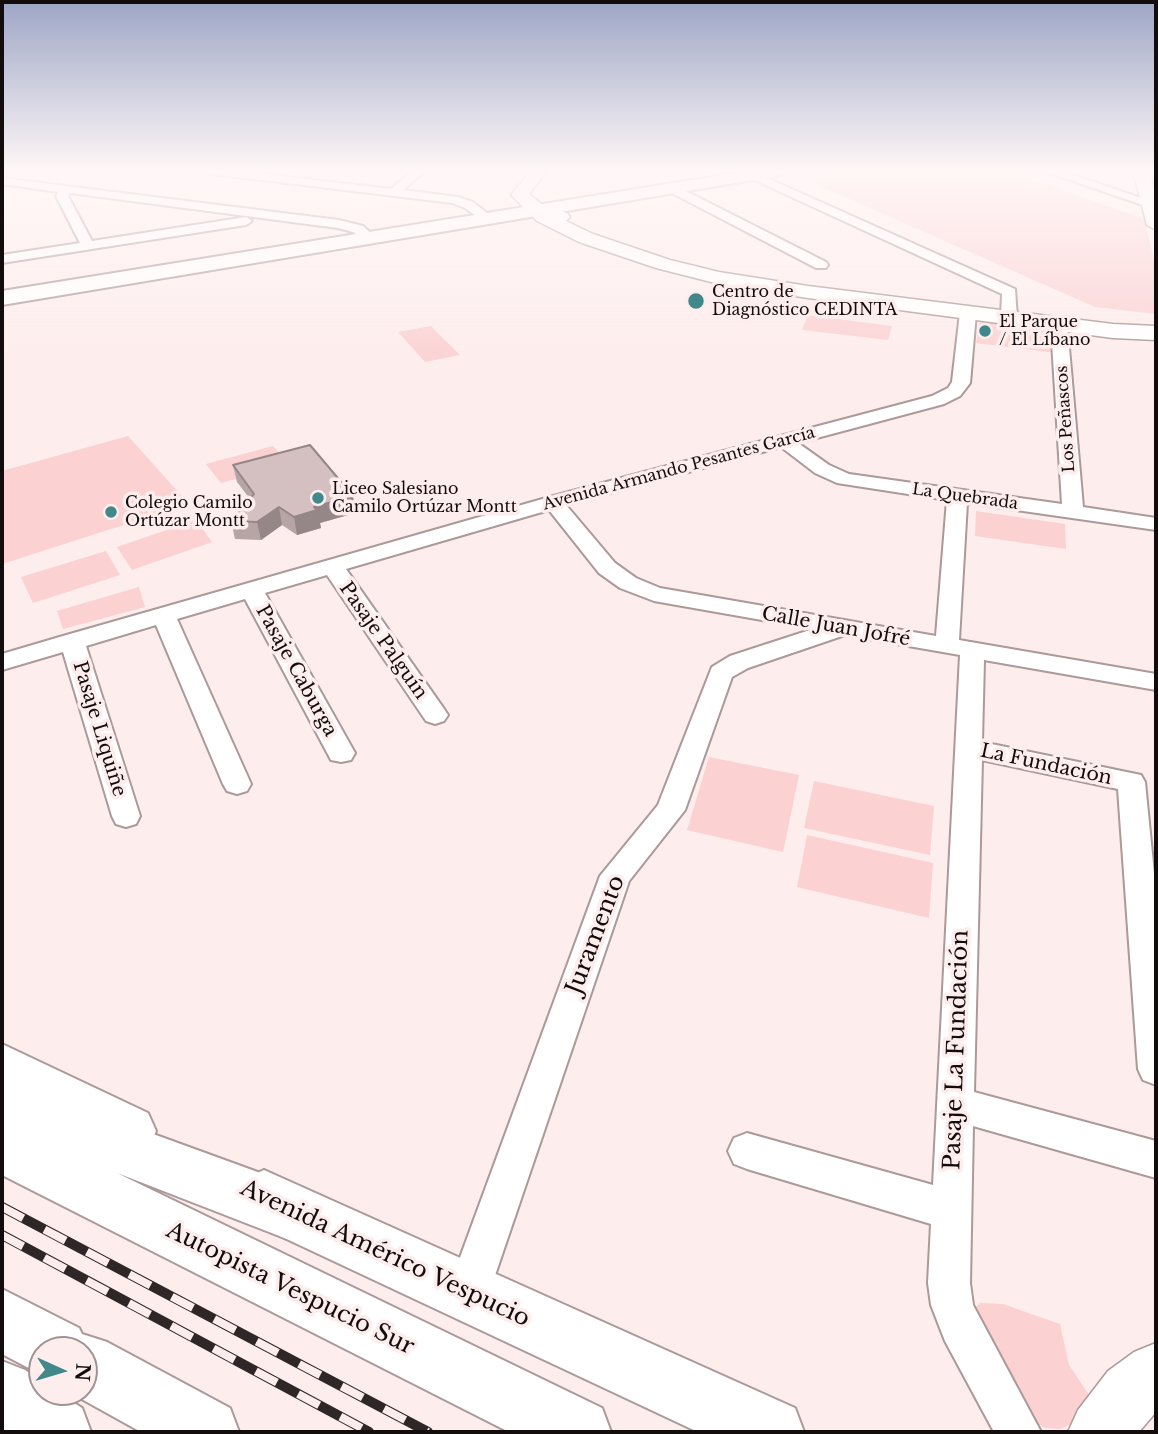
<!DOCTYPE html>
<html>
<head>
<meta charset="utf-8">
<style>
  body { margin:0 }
  #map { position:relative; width:1158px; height:1434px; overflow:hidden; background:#feeded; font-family:"Libre Baskerville",serif }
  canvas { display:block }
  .frame { position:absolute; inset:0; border:4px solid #130c0c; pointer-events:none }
  .north { position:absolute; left:28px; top:1336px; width:70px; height:70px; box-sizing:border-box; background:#feeded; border:2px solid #a09393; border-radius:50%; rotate:94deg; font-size:19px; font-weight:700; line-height:28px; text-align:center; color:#130c0c }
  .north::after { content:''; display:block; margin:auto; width:24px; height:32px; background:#408889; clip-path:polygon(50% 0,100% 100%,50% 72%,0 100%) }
</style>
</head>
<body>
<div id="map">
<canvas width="1158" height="1434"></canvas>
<div class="frame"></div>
<div class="north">N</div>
</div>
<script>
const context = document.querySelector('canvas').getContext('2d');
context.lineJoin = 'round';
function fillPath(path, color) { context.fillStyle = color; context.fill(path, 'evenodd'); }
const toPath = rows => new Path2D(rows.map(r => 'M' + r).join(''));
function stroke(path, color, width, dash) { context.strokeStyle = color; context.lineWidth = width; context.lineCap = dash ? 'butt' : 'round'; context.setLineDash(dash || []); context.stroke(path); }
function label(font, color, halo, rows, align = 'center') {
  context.font = font + ' "Libre Baskerville",serif'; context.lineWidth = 7; context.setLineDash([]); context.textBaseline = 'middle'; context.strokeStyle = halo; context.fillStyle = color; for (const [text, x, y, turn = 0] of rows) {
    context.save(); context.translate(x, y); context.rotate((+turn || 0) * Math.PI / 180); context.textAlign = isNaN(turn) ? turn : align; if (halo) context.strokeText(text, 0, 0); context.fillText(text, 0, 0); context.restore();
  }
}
fillPath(toPath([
  [847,171,1010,171,1144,219,1156,267,1156,314,1095,307,804,179],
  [808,315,892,326,888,340,802,330],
  [980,321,1056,330,1056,353,976,343],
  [431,326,460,355,425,362,398,332],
  [128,436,189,504,2,564,2,471],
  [273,446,289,464,221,483,206,464],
  [976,511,1065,524,1066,549,975,536],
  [196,520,212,542,132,570,117,547],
  [106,551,120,575,33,603,21,577],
  [139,587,145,607,63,629,57,611],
  [709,757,799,775,783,852,687,830],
  [814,781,934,806,930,855,804,828],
  [807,835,933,863,929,918,797,887],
  [980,1303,1003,1304,1060,1324,1069,1365,1089,1395,1073,1423,1061,1429,1045,1428,1031,1420,972,1311]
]), '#fbd1d2');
const street = toPath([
  [206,171,238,171,391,189,412,171,425,171,403,190,458,197,473,202,492,217,491,220,481,220,465,208,452,203,212,174,206,171],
  [1044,171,1061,171,1156,203,1150,207,1146,206,1044,171],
  [1141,171,1156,172,1156,178,1138,176,1136,174,1141,171],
  [748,173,756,173,1015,289,1017,318,1009,323,1001,318,1002,294,748,177,748,173],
  [2,178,339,220,363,226,375,237,368,241,353,232,338,228,70,193,68,196,92,241,246,217,252,221,246,225,2,263,2,255,80,243,56,196,58,192,2,184,2,178],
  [672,184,826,262,828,265,826,268,816,268,668,191,666,188,672,184],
  [968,308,976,313,970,383,960,396,944,404,798,443,829,465,849,474,1062,504,1051,325,1059,320,1067,325,1083,507,1156,518,1156,530,967,503,959,640,1156,674,1156,690,984,660,982,742,1141,775,1145,782,1156,894,1156,1085,1143,1080,1138,1069,1118,789,982,760,974,1092,1156,1141,1156,1178,973,1126,970,1283,973,1305,1041,1432,994,1432,945,1341,931,1305,928,1283,931,1224,747,1169,734,1164,728,1151,734,1138,747,1133,933,1185,960,655,845,635,748,668,732,677,685,810,629,881,489,1293,483,1308,468,1314,453,1308,447,1293,600,876,658,805,712,667,730,656,813,629,654,601,620,588,599,573,549,510,346,569,444,709,448,715,444,721,435,724,426,721,327,575,265,593,355,753,351,760,341,762,331,760,245,599,177,619,251,784,247,791,237,794,227,791,223,784,156,625,86,646,140,816,136,824,126,827,116,824,112,816,63,652,2,670,2,654,63,636,546,498,932,396,948,388,952,382,960,313,968,308],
  [781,447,815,473,837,483,947,500,936,636,660,588,636,578,615,563,566,505,781,447]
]);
const secondary = toPath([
  [531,171,547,171,529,194,545,207,567,213,570,217,566,221,593,234,670,260,719,272,808,286,1113,324,1156,326,1156,340,1113,338,808,298,719,284,656,268,579,242,537,221,511,195,531,171],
  [1133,171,1149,171,1156,195,1156,230,1147,225,1133,171],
  [1156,1343,1156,1412,1139,1432,1068,1432,1078,1410,1108,1371,1134,1352,1156,1343]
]);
const primary = toPath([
  [748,171,786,171,777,176,2,305,2,291,748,171],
  [2,1044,148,1113,156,1131,148,1149,129,1157,2,1094,2,1044],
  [264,1170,795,1408,804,1432,698,1432,244,1219,235,1199,244,1179,264,1170]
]);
const highway = toPath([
  [2,1079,307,1190,316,1210,307,1230,287,1239,117,1173,602,1408,611,1432,509,1432,2,1175,2,1079],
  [2,1289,79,1328,82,1334,107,1342,230,1408,239,1432,141,1432,69,1392,84,1392,84,1350,42,1350,42,1375,2,1354,2,1289],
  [2,1361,25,1370,42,1382,42,1392,57,1392,82,1408,91,1432,2,1432,2,1361]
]);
stroke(street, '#ac9999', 4);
stroke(secondary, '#ac9999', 3);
stroke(primary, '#ac9999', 4);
stroke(highway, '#ac9999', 4);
fillPath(street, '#fff');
fillPath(secondary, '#fff');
fillPath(primary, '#fff');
fillPath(highway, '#fff');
const rail = toPath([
  [2,1207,428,1432],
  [2,1235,369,1432]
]);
stroke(rail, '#2f2727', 10);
stroke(rail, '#feeded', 8, [24]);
fillPath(toPath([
  [233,465,353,496,355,513,320,523,321,528,297,535,282,525,261,540,235,539,231,521,250,499,237,482]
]), '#b7a5a6');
fillPath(toPath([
  [353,496,355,513,320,523,321,528,297,535,294,517,314,507],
  [279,507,282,525,261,540,257,522]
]), '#958687');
const building = toPath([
  [310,445,353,496,314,507,317,510,294,517,279,507,257,522,231,521,254,494,233,465,310,445]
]);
fillPath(building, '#d5c0c1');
stroke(building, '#958687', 2);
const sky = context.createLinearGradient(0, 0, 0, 371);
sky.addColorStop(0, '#9da6c6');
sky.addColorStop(0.46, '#fff7f7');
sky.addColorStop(1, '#fff7f700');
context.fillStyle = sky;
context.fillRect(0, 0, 1158, 371);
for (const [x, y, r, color] of [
  [696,301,9,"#408889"],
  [985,331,7,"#408889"],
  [318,498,7,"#408889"],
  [111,512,7,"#408889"]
]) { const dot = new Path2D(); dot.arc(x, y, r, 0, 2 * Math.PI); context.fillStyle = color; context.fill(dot); stroke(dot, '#feeded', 2.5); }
label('16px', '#130c0c', '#feeded', [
  ["Centro de",712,292],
  ["Diagnóstico CEDINTA",712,310],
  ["El Parque",999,322],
  ["/ El Líbano",999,340],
  ["Liceo Salesiano",332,489],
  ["Camilo Ortúzar Montt",332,507],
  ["Colegio Camilo",125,503],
  ["Ortúzar Montt",125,521]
], 'left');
label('16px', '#130c0c', '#feeded', [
  ["Los Peñascos",1066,419,-94],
  ["Avenida Armando Pesantes García",679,469,-15],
  ["La Quebrada",965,497,8]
]);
label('19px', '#130c0c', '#feeded', [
  ["Calle Juan Jofré",836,627,10],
  ["Pasaje Palguín",383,641,55],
  ["Pasaje Caburga",296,671,61],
  ["Pasaje Liquiñe",99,729,73],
  ["La Fundación",1046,765,12]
]);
label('23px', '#130c0c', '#feeded', [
  ["Juramento",596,935,-69],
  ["Pasaje La Fundación",957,1050,-88],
  ["Avenida Américo Vespucio",385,1254,25],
  ["Autopista Vespucio Sur",290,1289,26]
]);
</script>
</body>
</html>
